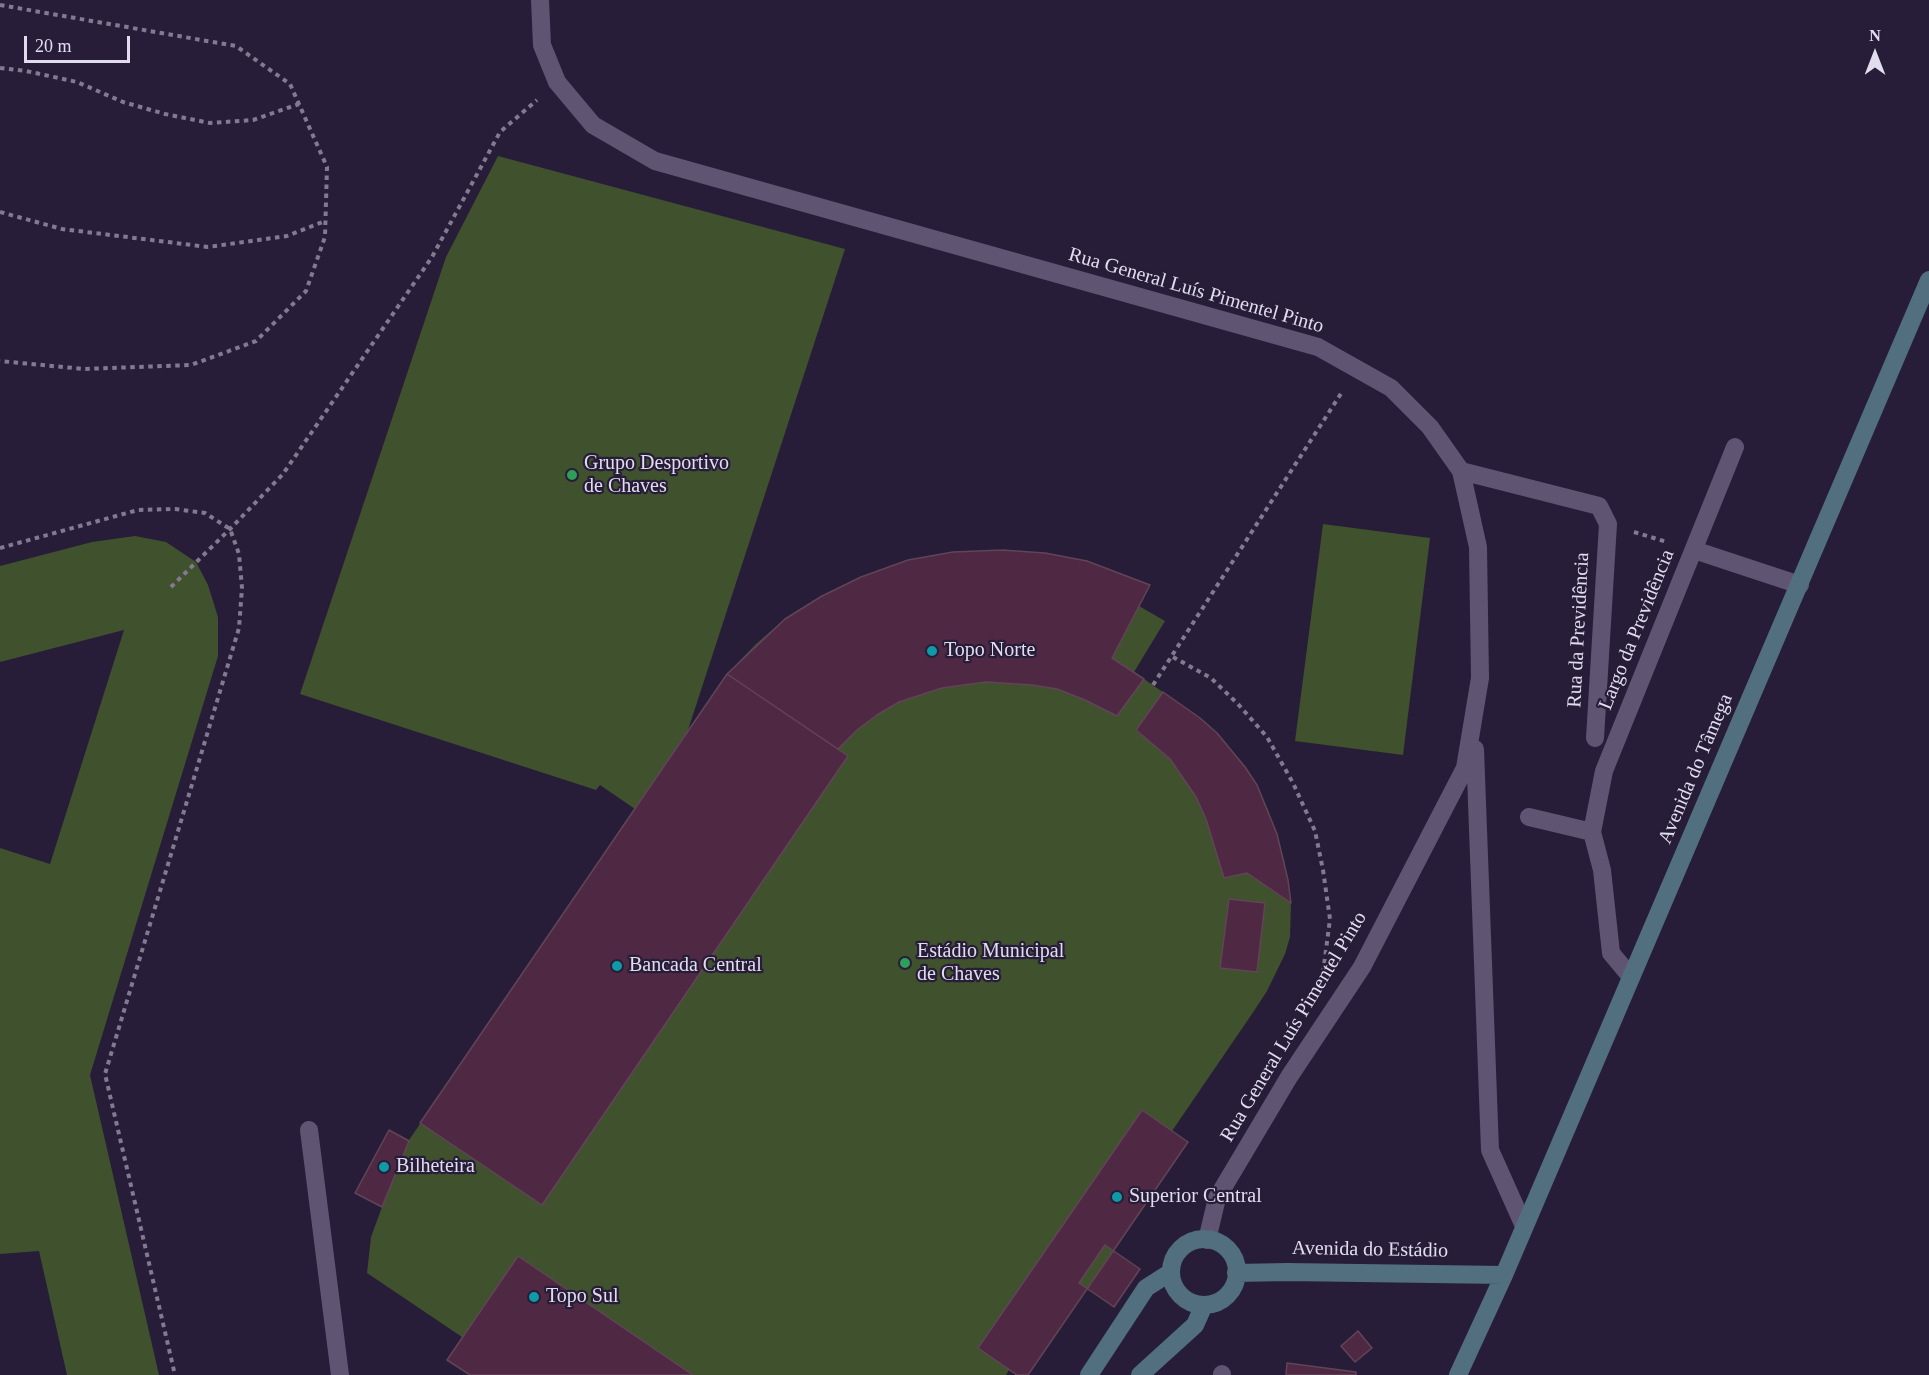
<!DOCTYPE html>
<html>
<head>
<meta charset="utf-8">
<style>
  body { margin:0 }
  #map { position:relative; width:1929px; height:1375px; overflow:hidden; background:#271d38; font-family:"Times New Roman",serif }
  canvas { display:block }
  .north { position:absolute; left:1845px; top:24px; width:60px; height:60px; -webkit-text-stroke:4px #271d38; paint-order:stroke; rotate:0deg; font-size:16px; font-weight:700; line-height:24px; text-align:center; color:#e1dcee }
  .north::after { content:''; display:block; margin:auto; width:21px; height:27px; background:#e1dcee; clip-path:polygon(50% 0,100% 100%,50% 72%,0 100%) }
  .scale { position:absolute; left:24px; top:36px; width:106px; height:27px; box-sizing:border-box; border:3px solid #e1dcee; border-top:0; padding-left:8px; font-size:18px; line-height:21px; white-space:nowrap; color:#e1dcee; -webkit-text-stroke:4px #271d38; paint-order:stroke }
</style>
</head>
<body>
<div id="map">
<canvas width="1929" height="1375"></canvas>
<div class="north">N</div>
<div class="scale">20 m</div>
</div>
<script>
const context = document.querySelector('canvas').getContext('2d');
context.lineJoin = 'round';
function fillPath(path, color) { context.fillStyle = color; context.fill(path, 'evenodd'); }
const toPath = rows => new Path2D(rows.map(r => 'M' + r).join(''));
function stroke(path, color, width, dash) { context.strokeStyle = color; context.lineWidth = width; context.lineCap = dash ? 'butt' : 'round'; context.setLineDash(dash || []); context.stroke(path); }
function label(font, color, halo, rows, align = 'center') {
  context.font = font + ' "Times New Roman",serif'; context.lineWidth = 4.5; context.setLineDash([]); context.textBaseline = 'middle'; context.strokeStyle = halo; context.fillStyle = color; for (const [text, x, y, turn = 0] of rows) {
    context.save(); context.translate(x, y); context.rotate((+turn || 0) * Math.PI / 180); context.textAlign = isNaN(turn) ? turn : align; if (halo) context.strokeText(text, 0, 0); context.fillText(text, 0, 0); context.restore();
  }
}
fillPath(toPath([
  [498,156,845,249,688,730,727,674,756,644,785,619,822,596,861,577,908,560,953,552,1002,550,1045,553,1087,561,1150,585,1139,606,1165,621,1134,672,1200,718,1217,733,1245,766,1257,785,1268,810,1284,860,1291,903,1290,937,1285,954,1267,991,1254,1011,1172,1131,1188,1142,1114,1251,1140,1269,1114,1307,1087,1289,1028,1375,1017,1375,1009,1370,1006,1375,470,1375,447,1360,462,1337,367,1273,371,1237,382,1207,355,1193,389,1130,409,1140,635,809,600,785,596,790,300,694,446,257],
  [1323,524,1430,538,1403,755,1295,741],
  [135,536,166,542,196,562,208,585,218,617,218,656,90,1075,159,1375,67,1375,39,1251,0,1254,0,848,50,864,124,630,0,662,0,566,92,542]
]), '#3f512d');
const building = toPath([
  [1002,550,1045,553,1087,561,1150,585,1112,658,1144,679,1117,716,1085,700,1057,689,1032,685,986,682,942,688,899,702,877,715,857,730,838,749,727,674,785,619,822,596,861,577,908,560,953,552,1002,550],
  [727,674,848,756,542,1205,420,1123,727,674],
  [1163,692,1200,718,1217,733,1245,767,1257,785,1277,834,1288,880,1291,903,1247,873,1224,878,1206,819,1196,797,1170,759,1136,730,1163,692],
  [1229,899,1265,903,1257,972,1220,968,1229,899],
  [1142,1110,1188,1142,1028,1375,1017,1375,978,1348,1142,1110],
  [389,1130,409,1141,382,1207,355,1193,389,1130],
  [1105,1245,1140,1269,1114,1307,1079,1283,1105,1245],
  [518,1256,693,1375,470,1375,447,1360,518,1256],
  [1358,1331,1372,1348,1355,1362,1341,1346,1358,1331],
  [1287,1363,1356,1372,1356,1375,1286,1375,1287,1363]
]);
fillPath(building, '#4f2944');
stroke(building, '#614457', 1.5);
stroke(toPath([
  [0,5,236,46,290,84,327,167,325,237,306,291,256,341,191,365,84,369,0,361],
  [0,68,26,71,77,82,123,102,165,114,210,123,253,120,299,104],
  [0,212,62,229,208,247,287,236,325,221],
  [1634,532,1667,542],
  [0,548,138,510,175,509,205,513,230,529,239,554,242,588,239,628,105,1074,175,1375],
  [171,587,230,529,283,474,432,257,500,132,537,100],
  [1173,657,1211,678,1238,704,1267,737,1293,783,1315,831,1323,870,1330,919,1323,973],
  [1153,685,1342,392]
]), '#827a91', 4, [4.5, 4.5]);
stroke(toPath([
  [309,1130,340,1375]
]), '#5f5573', 18);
stroke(toPath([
  [540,0,542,45,557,82,593,125,655,161,1318,347,1391,388,1430,427,1461,471,1478,547,1480,678,1465,768,1362,967,1289,1077,1217,1198,1207,1240],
  [1461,471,1599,506,1608,524,1595,738],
  [1694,550,1800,585],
  [1475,749,1490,1150,1524,1226],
  [1529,817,1592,832],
  [1631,977,1611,953,1602,870,1592,832,1604,771,1735,447],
  [1222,1375,1222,1374]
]), '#5f5573', 18);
stroke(toPath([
  '1171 1272a33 33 0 1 1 66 0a33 33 0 1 1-66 0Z',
  [1236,1273,1287,1272,1504,1275],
  [1089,1375,1146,1288,1171,1272],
  [1140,1375,1195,1325,1204,1305],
  [1458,1375,1504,1275,1929,280]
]), '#516f7e', 18);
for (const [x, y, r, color] of [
  [572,475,6,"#2e9e5b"],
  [932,651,6,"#0f9aa8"],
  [905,963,6,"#2e9e5b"],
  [617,966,6,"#0f9aa8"],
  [384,1167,6,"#0f9aa8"],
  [1117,1197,6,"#0f9aa8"],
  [534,1297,6,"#0f9aa8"]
]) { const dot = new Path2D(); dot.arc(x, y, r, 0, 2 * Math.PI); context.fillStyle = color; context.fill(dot); stroke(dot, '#271d38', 2); }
label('20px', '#e1dcee', '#271d38', [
  ["Rua General Luís Pimentel Pinto",1196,291,16],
  ["Rua da Previdência",1579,630,-87],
  ["Largo da Previdência",1637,630,-68],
  ["Avenida do Tâmega",1696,769,-67],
  ["Rua General Luís Pimentel Pinto",1294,1027,-59],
  ["Avenida do Estádio",1370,1250,1]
]);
label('20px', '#e1dcee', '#271d38', [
  ["Grupo Desportivo",584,464],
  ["de Chaves",584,487],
  ["Topo Norte",944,651],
  ["Estádio Municipal",917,952],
  ["de Chaves",917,975],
  ["Bancada Central",629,966],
  ["Bilheteira",396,1167],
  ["Superior Central",1129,1197],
  ["Topo Sul",546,1297]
], 'left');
</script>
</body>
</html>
